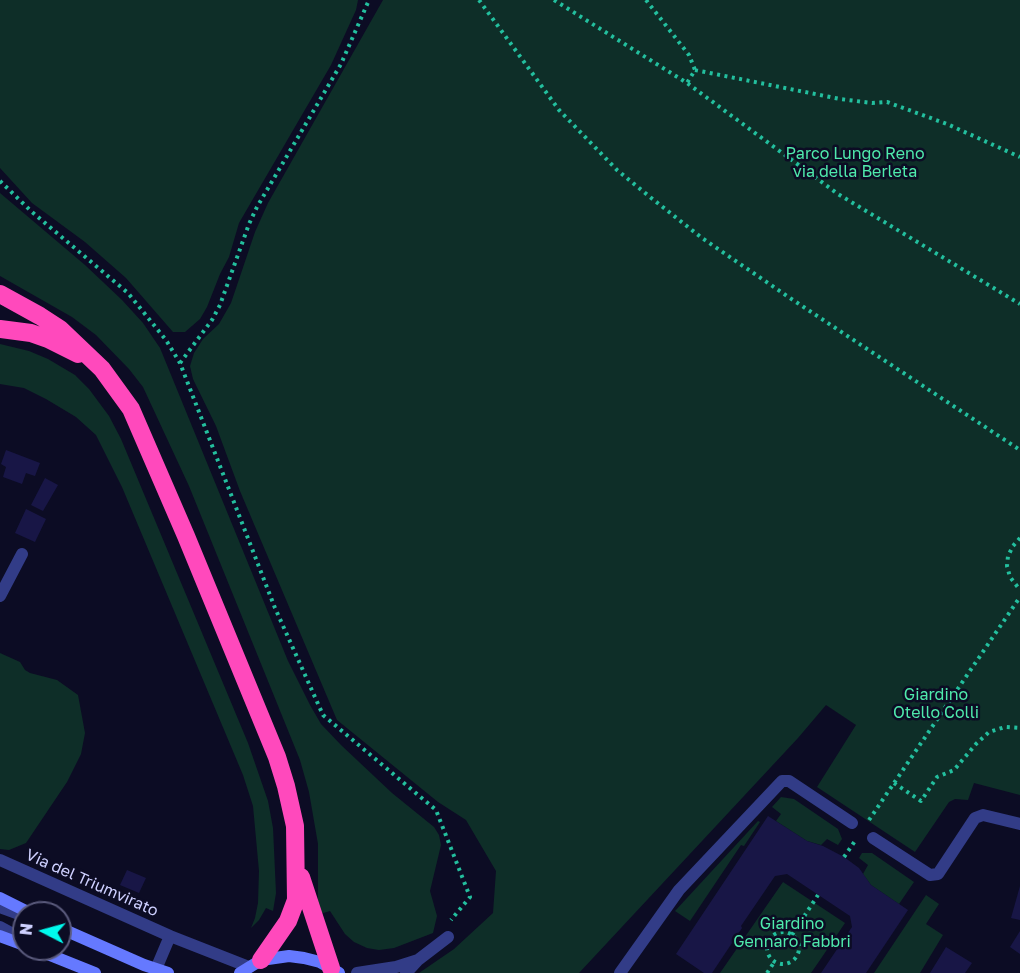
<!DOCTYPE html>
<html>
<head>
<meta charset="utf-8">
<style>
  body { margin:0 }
  #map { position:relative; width:1020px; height:973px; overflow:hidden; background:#0c0c24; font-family:"Golos Text",sans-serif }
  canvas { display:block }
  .north { position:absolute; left:12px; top:901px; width:60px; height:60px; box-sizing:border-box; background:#0c0c24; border:2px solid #5a5a7c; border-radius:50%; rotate:276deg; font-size:16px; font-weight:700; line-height:24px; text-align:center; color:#ced0ff }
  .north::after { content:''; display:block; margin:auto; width:21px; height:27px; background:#00f9ed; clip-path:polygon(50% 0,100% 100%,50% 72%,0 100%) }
</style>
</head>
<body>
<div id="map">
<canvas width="1020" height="973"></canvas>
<div class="north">N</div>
</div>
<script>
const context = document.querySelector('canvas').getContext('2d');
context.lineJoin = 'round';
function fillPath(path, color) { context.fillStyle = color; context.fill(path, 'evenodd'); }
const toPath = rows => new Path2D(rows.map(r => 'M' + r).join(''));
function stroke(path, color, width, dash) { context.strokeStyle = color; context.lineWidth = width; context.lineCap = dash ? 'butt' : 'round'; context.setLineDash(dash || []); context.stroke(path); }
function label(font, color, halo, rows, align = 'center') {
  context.font = font + ' "Golos Text",sans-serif'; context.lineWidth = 5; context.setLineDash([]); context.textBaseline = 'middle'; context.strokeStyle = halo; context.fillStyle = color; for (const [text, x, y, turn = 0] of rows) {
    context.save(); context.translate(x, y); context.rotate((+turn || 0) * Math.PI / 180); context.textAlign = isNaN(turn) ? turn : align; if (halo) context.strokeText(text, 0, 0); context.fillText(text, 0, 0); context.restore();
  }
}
fillPath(toPath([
  [0,0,358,0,356,10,331,65,239,223,229,257,220,274,207,307,200,319,185,332,173,332,126,278,85,242,32,203,0,168],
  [383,0,1020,0,1020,795,974,783,968,800,955,799,949,802,915,852,817,787,856,725,826,705,798,738,579,973,419,973,454,949,493,913,496,871,466,820,438,802,337,720,240,491,216,426,193,379,190,366,194,353,203,339,219,324,231,303,255,232,268,203],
  [0,193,85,265,122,300,143,323,160,348,288,661,310,705,321,724,341,745,392,793,434,827,439,835,441,845,430,891,437,916,433,933,394,948,379,950,367,948,354,942,345,934,330,911,320,914,318,901,318,844,309,792,300,760,189,486,143,387,129,369,96,335,72,317,0,276],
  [0,344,29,351,48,359,75,375,89,389,109,416,121,439,248,743,268,801,273,828,276,893,273,911,266,908,259,920,251,928,255,918,258,903,259,871,253,806,243,775,122,487,96,435,76,417,46,399,24,388,0,384],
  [0,653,20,662,25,670,30,673,57,680,78,695,85,733,81,754,67,782,26,843,9,850,0,849],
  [781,797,794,799,838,829,842,839,838,845,827,839,821,845,807,841,776,821,781,814,772,807],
  [758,821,760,822,744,846,741,845,690,921,675,911],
  [862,853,872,853,914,882,899,904,871,885,863,874,868,865,859,858],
  [783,882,845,923,820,960,811,973,720,973],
  [926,895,939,904,926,924,943,935,920,973,874,973]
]), '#0e2e28');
fillPath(toPath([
  [6,450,40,463,35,476,26,473,22,484,3,477,6,467,1,464],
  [45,478,58,485,43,511,31,505],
  [26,509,46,519,35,542,15,533],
  [768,816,807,841,823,846,844,857,859,868,871,885,908,910,866,973,821,973,852,927,850,916,787,874,775,876,741,926,742,928,712,973,704,973,676,954],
  [127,870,146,878,139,893,120,885],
  [1020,886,1020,920,1011,918],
  [1020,931,1020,954,1010,947],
  [946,947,972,963,965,973,930,973]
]), '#181646');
stroke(toPath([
  [479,0,559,110,617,170,650,197,702,238,790,298,1020,450],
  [554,0,687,83,838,194,1020,304],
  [646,0,689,55,695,70,687,83],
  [695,70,840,99,872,103,887,102,947,124,1020,157],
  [0,181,32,212,128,293,166,340,180,363,275,608,323,715,436,810,470,897,451,920],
  [180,363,212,320,220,305,249,224,257,207,341,64,369,0],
  [1020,538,1013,546,1008,556,1007,566,1010,577,1020,590],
  [894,783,921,801,937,777,954,770,976,744,989,732,1005,727,1020,728],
  [869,820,1020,597],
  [844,857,855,841],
  '767 948a16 16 0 1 1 32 0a16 16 0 1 1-32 0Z',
  [792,935,818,895],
  [767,973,775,961]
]), '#23bf9e', 4, [3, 4.5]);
stroke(toPath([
  [0,596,22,554],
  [873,838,930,875,938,874,975,818,983,815,1020,824],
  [0,860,170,936],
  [156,969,170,936,249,967],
  [620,973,679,890,782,781,789,781,852,823]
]), '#323c87', 12);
stroke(toPath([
  [0,907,24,916],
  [0,927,24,940],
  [357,973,396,967,418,960],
  [406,973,418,960,448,937]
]), '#323c87', 12);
stroke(toPath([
  [0,898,30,913],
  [60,928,144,965,168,973],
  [0,936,24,945],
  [35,949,95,973],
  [240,973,261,960,289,956,304,958,320,962,339,973]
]), '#6579ff', 12);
stroke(toPath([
  [0,294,40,316,60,329,102,369,131,409,186,536,277,757,286,786,295,826,296,900,288,921,261,960],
  [0,329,31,333,48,339,78,354],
  [301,877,331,968]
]), '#ff49bc', 18);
label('16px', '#4feaac', '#0c0c24', [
  ["Parco Lungo Reno",855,154],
  ["via della Berleta",855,172],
  ["Giardino",936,695],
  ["Otello Colli",936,713],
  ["Giardino",792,924],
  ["Gennaro Fabbri",792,942]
]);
label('16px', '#ced0ff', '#0c0c24', [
  ["Via del Triumvirato",92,883,24]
]);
</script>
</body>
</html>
